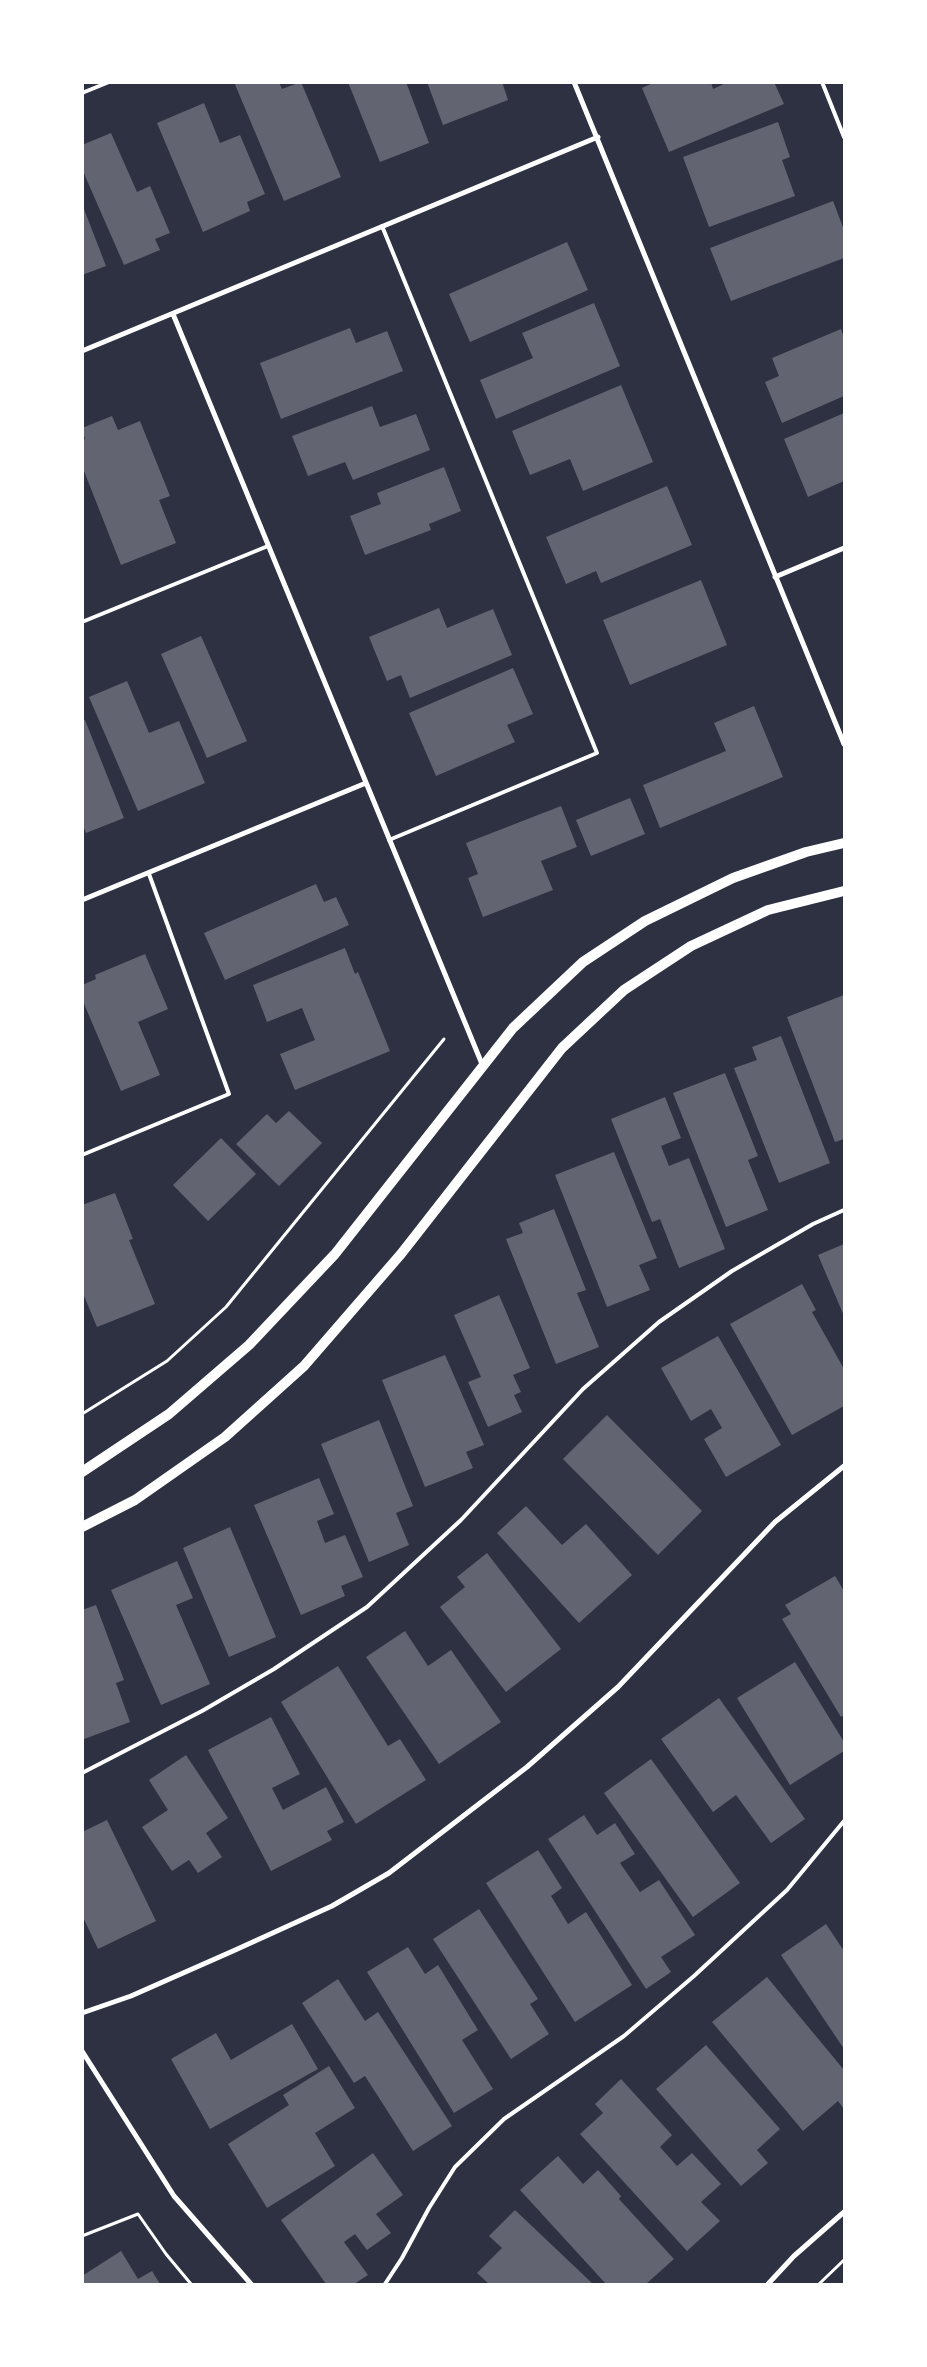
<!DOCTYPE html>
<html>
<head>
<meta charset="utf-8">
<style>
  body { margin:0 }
  #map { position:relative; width:927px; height:2367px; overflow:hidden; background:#2d3142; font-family:"DM Sans",sans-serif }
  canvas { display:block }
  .frame { position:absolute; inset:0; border:84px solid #fff; pointer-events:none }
</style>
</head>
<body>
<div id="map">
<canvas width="927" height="2367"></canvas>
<div class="frame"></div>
</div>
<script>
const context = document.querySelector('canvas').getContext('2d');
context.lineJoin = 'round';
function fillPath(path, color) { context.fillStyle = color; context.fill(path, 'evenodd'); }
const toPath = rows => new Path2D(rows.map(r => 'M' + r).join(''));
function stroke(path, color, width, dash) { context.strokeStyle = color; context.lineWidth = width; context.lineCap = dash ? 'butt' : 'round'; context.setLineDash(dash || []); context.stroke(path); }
fillPath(toPath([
  [234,82,279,82,282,89,301,82,341,177,284,201],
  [348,82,406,82,429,143,380,162],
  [427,82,502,82,508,100,443,125],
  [655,82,711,82,713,89,728,82,774,82,784,104,669,152,642,88],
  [204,103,220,143,240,135,265,194,247,202,250,211,203,232,157,123],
  [778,122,790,157,782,160,795,196,709,227,683,157],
  [111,133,137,192,150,186,170,233,155,239,160,250,124,265,82,169,82,145],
  [833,201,844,230,844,258,731,301,710,248],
  [82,204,106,266,82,275],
  [567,242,588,290,470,342,449,294],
  [594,303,620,366,496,419,480,380,533,358,522,333],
  [350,328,356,343,387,331,403,371,281,419,260,363],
  [841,329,844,338,844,396,782,423,765,382,779,376,772,358],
  [621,385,653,462,583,491,570,459,530,475,512,431],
  [372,406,380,427,416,414,430,450,353,480,345,462,308,476,292,436],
  [844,413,844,481,808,497,784,439],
  [112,416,118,430,140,421,170,496,159,500,176,543,121,565,82,466,82,440,85,439,82,428],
  [444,467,461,511,429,524,431,530,365,555,350,516,381,504,377,493],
  [667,486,692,545,601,583,596,571,566,584,546,537],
  [701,580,727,645,630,685,603,620],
  [439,608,447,628,493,609,512,655,410,698,401,675,387,681,369,637],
  [201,636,247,741,207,758,161,654],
  [513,668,533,714,507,725,515,742,436,776,409,713],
  [127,681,149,733,179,721,205,783,138,811,89,697],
  [754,706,783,777,660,828,643,785,726,751,714,723],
  [85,720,124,818,86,833,82,823,82,721],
  [630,798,645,834,591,856,576,820],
  [561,806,577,847,541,861,553,890,483,917,468,878,478,874,466,843],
  [316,884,324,902,336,897,349,925,225,980,204,933],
  [345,948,355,974,358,972,390,1051,295,1090,280,1054,315,1040,302,1008,267,1022,253,985],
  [145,954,168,1009,138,1022,160,1075,121,1091,82,999,82,985,96,979,95,975],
  [844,995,844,1139,835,1142,787,1017],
  [781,1036,830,1163,779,1183,734,1068,757,1060,752,1047],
  [725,1073,758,1156,748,1160,768,1210,726,1227,673,1093],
  [665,1097,681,1138,661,1146,669,1166,689,1158,725,1249,679,1268,660,1219,652,1222,611,1119],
  [289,1111,322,1143,279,1186,236,1144,267,1114,276,1123],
  [221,1138,256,1174,208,1221,173,1185],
  [614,1152,657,1258,639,1265,650,1290,607,1307,555,1175],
  [115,1193,133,1239,129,1240,155,1304,97,1327,82,1291,82,1205],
  [554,1209,586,1290,577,1293,599,1347,556,1364,506,1239,523,1233,519,1223],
  [844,1244,844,1316,818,1255],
  [802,1284,816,1310,812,1312,844,1369,844,1406,792,1435,730,1324],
  [499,1295,530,1368,513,1375,521,1392,514,1395,522,1412,488,1427,468,1382,481,1377,454,1315],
  [718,1336,781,1445,726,1477,704,1439,722,1428,711,1409,691,1421,661,1368],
  [445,1355,484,1445,466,1452,473,1468,425,1487,382,1380],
  [607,1415,702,1511,658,1555,563,1459],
  [379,1420,413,1506,396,1513,409,1545,369,1562,321,1444],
  [319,1478,334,1514,317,1521,325,1543,345,1535,363,1577,341,1586,345,1596,301,1615,254,1505],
  [526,1506,562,1545,586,1524,632,1575,579,1623,497,1533],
  [230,1527,276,1637,229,1657,183,1548],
  [487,1553,561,1649,506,1692,440,1607,465,1587,457,1577],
  [177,1561,193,1598,176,1605,210,1684,161,1705,111,1590],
  [835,1576,844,1591,844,1715,841,1717,782,1619,791,1614,785,1605],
  [96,1605,124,1680,116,1683,130,1722,84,1739,82,1734,82,1610],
  [405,1631,428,1666,451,1650,501,1722,439,1764,366,1657],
  [795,1662,844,1742,844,1751,790,1785,737,1698],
  [338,1666,388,1746,400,1739,426,1780,356,1824,281,1702],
  [719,1698,805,1819,771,1843,736,1795,713,1812,661,1739],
  [271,1717,300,1774,272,1788,283,1810,326,1787,344,1822,327,1831,332,1840,271,1871,208,1750],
  [186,1755,228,1818,206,1833,222,1857,198,1873,189,1860,172,1871,142,1827,168,1810,149,1780],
  [651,1759,740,1883,693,1917,604,1793],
  [584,1815,597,1835,615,1823,635,1854,620,1863,640,1892,659,1880,695,1935,661,1957,671,1972,646,1989,548,1839],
  [107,1820,156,1921,98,1949,82,1915,82,1832],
  [538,1850,562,1888,551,1896,568,1924,586,1912,632,1985,575,2022,486,1883],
  [479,1909,538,1999,530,2004,549,2034,511,2059,433,1939],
  [826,1924,844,1951,844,2049,781,1955],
  [408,1947,425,1974,438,1965,478,2030,462,2040,493,2089,454,2113,367,1972],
  [767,1977,844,2070,844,2109,838,2101,803,2131,712,2022],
  [338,1979,365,2021,378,2012,452,2126,413,2151,365,2076,354,2083,302,2003],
  [292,2024,318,2069,210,2129,171,2059,216,2033,231,2060],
  [706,2045,780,2129,757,2150,768,2163,741,2186,656,2089],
  [329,2066,355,2108,315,2133,335,2166,267,2208,228,2144,289,2105,283,2095],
  [621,2079,672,2135,660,2147,677,2166,692,2153,721,2184,701,2202,720,2221,687,2251,580,2134,603,2113,595,2104],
  [373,2153,403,2195,376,2214,391,2233,367,2250,355,2234,344,2242,368,2275,354,2284,326,2284,281,2220],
  [558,2156,583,2184,598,2170,621,2196,619,2199,674,2259,646,2284,606,2284,520,2190],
  [515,2210,593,2284,489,2284,477,2273,502,2248,489,2236],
  [121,2251,138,2279,152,2271,160,2284,83,2284,82,2276]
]), '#626471');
stroke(toPath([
  [82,1414,167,1361,226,1307,444,1039],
  [82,2236,138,2214,166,2254,191,2284],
  [819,2284,844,2260]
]), '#fff', 3);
stroke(toPath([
  [822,82,844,137],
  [82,93,109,82],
  [382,226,597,753,389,840],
  [82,622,268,546],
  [82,1155,229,1094,149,874],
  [82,1773,202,1711,274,1669,367,1607,461,1520,583,1389,659,1322,732,1271,813,1224,844,1210],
  [385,2284,402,2258,429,2208,455,2167,504,2119,624,2036,694,1976,787,1890,844,1821]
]), '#fff', 4);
stroke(toPath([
  [574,82,844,744],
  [173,314,482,1064],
  [82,351,598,137],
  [775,577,844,548],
  [82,900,366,783],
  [82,2013,131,1996,233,1951,332,1906,389,1873,527,1767,618,1687,775,1522,844,1466],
  [82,2051,174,2196,251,2284],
  [768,2284,794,2256,844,2212]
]), '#fff', 5);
stroke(toPath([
  [82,1472,169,1414,249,1345,335,1254,513,1028,583,962,645,921,733,878,806,852,844,843],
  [82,1527,135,1500,225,1437,304,1366,401,1254,562,1048,624,990,691,946,768,910,844,891]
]), '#fff', 10);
</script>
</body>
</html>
